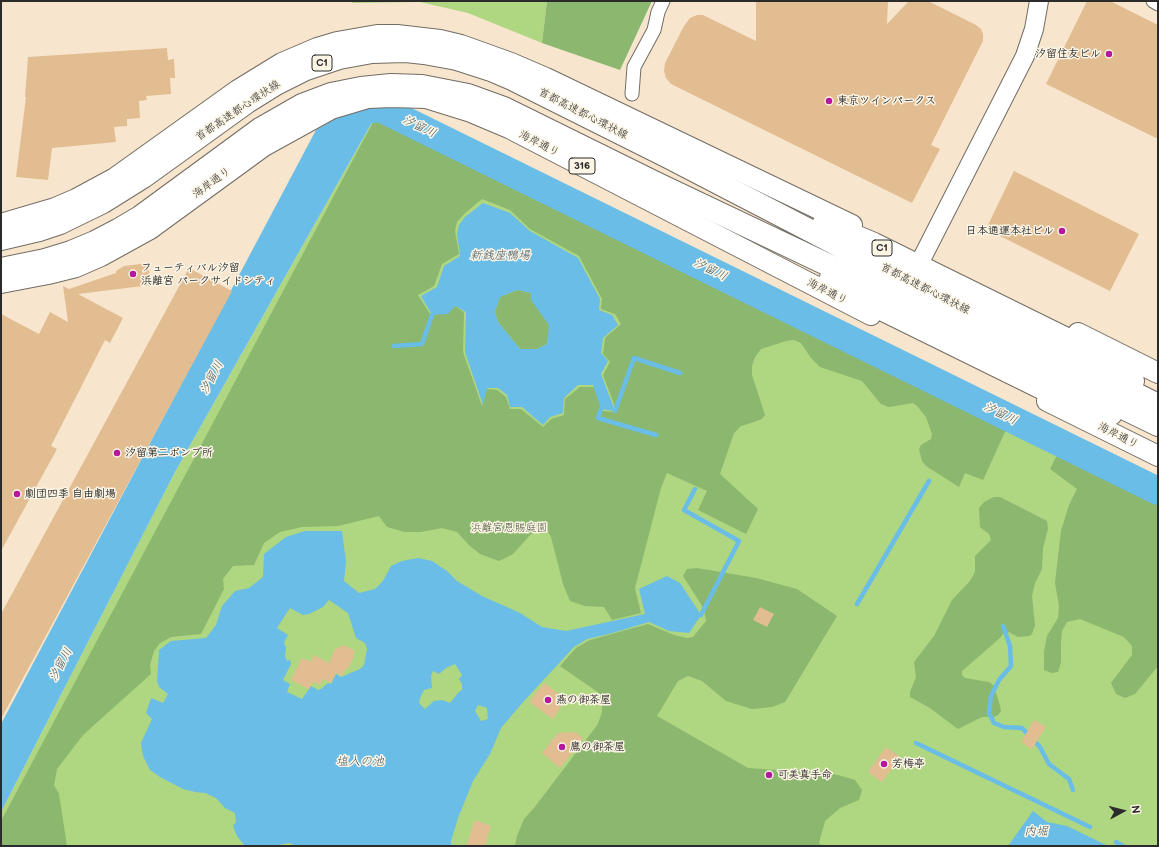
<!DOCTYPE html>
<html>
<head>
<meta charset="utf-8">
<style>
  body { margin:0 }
  #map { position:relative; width:1159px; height:847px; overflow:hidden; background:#f7e6cd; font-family:"Balsamiq Sans",sans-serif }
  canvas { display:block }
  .frame { position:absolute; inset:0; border:2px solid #2b2b2b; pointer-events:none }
  .north { position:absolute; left:1103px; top:791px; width:40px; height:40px; -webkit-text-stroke:3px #fcf5e5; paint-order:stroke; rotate:83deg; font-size:11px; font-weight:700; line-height:16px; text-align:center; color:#2b2b2b }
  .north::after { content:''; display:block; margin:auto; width:14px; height:18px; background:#2b2b2b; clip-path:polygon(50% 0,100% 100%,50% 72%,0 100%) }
</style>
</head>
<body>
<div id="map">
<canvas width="1159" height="847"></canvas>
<div class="frame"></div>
<div class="north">N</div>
</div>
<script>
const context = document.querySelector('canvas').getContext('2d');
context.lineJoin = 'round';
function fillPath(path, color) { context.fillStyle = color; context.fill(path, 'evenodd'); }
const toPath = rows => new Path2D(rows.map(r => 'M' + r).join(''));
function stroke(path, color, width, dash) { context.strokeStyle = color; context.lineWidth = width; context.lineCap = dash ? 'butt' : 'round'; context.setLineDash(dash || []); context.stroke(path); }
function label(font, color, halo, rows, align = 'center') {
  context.font = font + ' "Balsamiq Sans","Klee One",sans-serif'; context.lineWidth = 3; context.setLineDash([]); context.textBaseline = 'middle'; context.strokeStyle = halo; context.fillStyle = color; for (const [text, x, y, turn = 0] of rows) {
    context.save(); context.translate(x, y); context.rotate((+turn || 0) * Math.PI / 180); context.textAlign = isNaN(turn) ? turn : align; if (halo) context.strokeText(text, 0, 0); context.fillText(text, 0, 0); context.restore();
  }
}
fillPath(toPath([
  [352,1,547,1,542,43,468,13,420,2,352,3],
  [379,110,1158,495,1158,846,1,846,1,812,175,472]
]), '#afd680');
fillPath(toPath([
  [547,1,652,1,620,70,542,43],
  [379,111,1010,421,983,480,965,473,959,487,926,466,922,461,919,449,921,445,931,439,932,434,926,417,917,406,913,403,889,407,881,404,862,381,820,367,811,358,801,343,794,340,786,341,761,349,755,357,752,366,752,375,765,415,762,419,751,423,741,426,734,433,720,474,758,509,746,534,698,510,707,491,667,473,661,488,635,588,641,613,612,620,604,607,585,606,570,601,563,584,551,537,543,523,532,533,513,554,499,561,480,554,470,546,457,532,442,528,421,532,405,532,387,527,379,516,338,526,302,527,280,532,264,543,254,565,233,566,223,579,224,589,201,634,171,637,160,643,154,651,150,665,151,674,83,735,57,769,54,785,59,794,67,846,1,846,1,821],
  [482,199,510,210,530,229,579,256,602,299,601,309,615,314,621,324,605,338,603,354,610,362,603,375,617,412,603,411,595,387,580,387,565,399,564,415,551,419,543,427,521,409,510,409,506,397,497,390,486,389,482,406,463,352,464,312,453,305,446,314,430,314,418,295,434,286,442,264,459,254,455,231,457,222,464,214],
  [517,290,531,293,540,312,550,325,547,344,537,349,520,349,498,322,495,312,500,297],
  [1060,449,1158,497,1158,666,1135,694,1125,698,1116,694,1111,683,1132,655,1132,646,1124,637,1080,619,1067,622,1062,631,1061,643,1061,662,1058,672,1052,673,1044,670,1044,652,1047,636,1058,618,1059,606,1055,583,1061,531,1069,505,1077,489,1050,469],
  [994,497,1000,497,1004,499,1047,521,1048,529,1043,548,1042,569,1035,583,1032,596,1035,625,1032,634,1029,636,1018,637,1009,632,1003,634,1000,638,962,671,962,675,965,678,989,682,994,686,1000,706,1001,711,998,715,994,717,982,717,958,729,930,708,910,697,910,692,916,677,914,662,934,636,952,600,970,581,975,572,975,556,991,540,989,534,980,527,979,508,984,502],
  [697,568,756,578,797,589,837,616,785,702,772,707,752,709,726,701,702,681,688,676,678,681,657,716,748,768,791,771,818,771,838,775,855,780,862,790,859,800,840,808,825,821,819,843,822,846,515,846,517,836,524,819,534,808,598,724,602,712,602,707,599,693,560,666,576,648,590,640,648,624,674,635,687,638,693,637,706,621,704,609,683,576,687,569]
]), '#8bb76e');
fillPath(toPath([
  [379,110,175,472,1,812,1,724,316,130,342,115],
  [483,203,510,213,530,231,578,258,600,299,599,310,612,315,618,325,603,338,601,353,608,361,601,374,615,411,601,409,593,385,578,385,564,398,563,413,550,417,543,425,522,407,510,407,507,395,498,388,487,388,483,405,465,352,466,312,455,306,448,314,432,315,421,296,437,287,444,266,460,256,457,234,459,225,465,217],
  [517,290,531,293,531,300,549,325,547,344,537,349,520,349,498,322,495,312,500,297],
  [305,531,342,531,346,562,344,581,359,593,375,589,383,581,391,566,402,561,418,558,432,561,447,571,457,581,482,596,520,613,542,627,566,631,645,614,639,589,667,576,680,583,701,615,689,633,669,631,649,622,609,634,587,639,574,647,524,701,501,728,490,754,473,781,458,818,451,841,451,846,297,846,289,843,274,846,244,846,244,845,237,836,233,826,236,822,235,813,225,808,216,798,205,793,195,792,183,789,160,777,150,770,143,756,141,743,152,719,146,713,151,698,163,703,168,694,159,687,157,681,159,650,171,641,206,638,216,625,222,606,235,591,249,588,263,577,264,554,286,537],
  [329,600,348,613,356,638,365,643,367,649,364,665,360,669,341,677,336,674,331,684,328,683,321,689,318,690,311,686,302,699,287,692,290,684,283,680,291,664,290,660,287,661,285,656,286,648,284,642,288,635,277,628,290,608,303,615,309,614,323,607],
  [455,664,462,675,459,679,462,684,462,690,459,692,450,703,442,700,434,701,425,709,419,703,420,698,424,690,432,688,431,676,433,671,439,674,446,668],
  [478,705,487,708,488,719,481,721,475,711],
  [1033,811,1047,822,1067,826,1108,846,1008,846]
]), '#6abde6');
stroke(toPath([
  [394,346,422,344,432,315],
  [601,409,598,418,656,435],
  [615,411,634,358,680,373],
  [695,489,684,510,739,541,701,615],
  [857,604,929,481],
  [1003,626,1010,646,1011,666,999,680,991,696,989,713,994,723,1004,727,1022,728,1040,747,1049,764,1069,779,1073,790],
  [916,743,1090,827],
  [1116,842,1123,846]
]), '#6abde6', 4.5);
stroke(toPath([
  [337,140,352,112,380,108,1158,491]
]), '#6abde6', 28);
fillPath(toPath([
  [756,1,888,1,887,24,909,1,928,1,976,25,981,29,983,34,983,41,931,145,940,149,912,203,671,84,666,78,664,71,665,63,684,26,690,18,697,15,703,15,756,41],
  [1087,1,1110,1,1158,25,1158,139,1046,84],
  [167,48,168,60,174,59,175,78,170,78,171,94,146,96,147,100,139,101,140,118,127,119,127,126,114,127,116,142,52,148,48,180,16,177,26,97,25,97,28,57],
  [1014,171,1139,234,1110,291,986,229],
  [148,263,151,285,78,294,123,318,110,343,105,340,51,446,57,449,1,551,1,314,39,334,50,312,68,322,63,286,69,289,116,273,116,271,124,266],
  [189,268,232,291,1,719,1,614],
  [760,607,774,614,767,627,753,620],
  [342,644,355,651,353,655,354,656,348,669,346,668,342,676,336,673,331,683,323,679,320,685,313,682,309,689,291,680,302,658,311,662,314,655,329,663,336,647,340,649],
  [544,683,566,699,553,719,529,702],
  [1034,720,1046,727,1032,749,1021,742],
  [576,732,583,739,560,768,542,753,558,733],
  [886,747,900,757,882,782,868,772],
  [475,820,491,826,485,846,466,846]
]), '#e2bd92');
const street = toPath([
  [1153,1,1158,4],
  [632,94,634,67,654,30,658,12,663,1]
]);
const secondary = toPath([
  [922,258,1025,56,1034,29,1039,1]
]);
const primary = toPath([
  [1,224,55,208,76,199,115,178,238,90,282,63,317,48,337,42,377,35,397,35,440,40,461,45,511,63,546,78,852,225],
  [1,283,48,274,76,267,101,256,150,229,264,146,331,109,368,98,391,97,426,98,471,112,509,128,871,315],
  [1078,333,1158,373],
  [1047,401,1158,456]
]);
const highway = toPath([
  [824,223,874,244,1091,351,1133,381],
  [1,239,39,230,60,223,103,202,143,177,247,102,276,84,306,69,339,58,372,52,406,51,424,53,457,59,491,70,512,79,668,157,890,272,1158,405],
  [1,269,45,260,71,252,95,242,118,230,140,217,260,129,302,105,331,94,361,88,391,85,422,86,468,95,504,108,656,183,883,291,1158,425],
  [830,280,875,306,1066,400,1111,414]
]);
stroke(street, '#726c64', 15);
stroke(secondary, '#726c64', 20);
stroke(primary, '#726c64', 22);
stroke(highway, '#726c64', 24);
stroke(street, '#fff', 13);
stroke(secondary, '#fff', 18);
stroke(primary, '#fff', 20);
stroke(highway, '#fff', 22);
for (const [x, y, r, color] of [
  [1109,54,4,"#b5179e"],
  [829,101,4,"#b5179e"],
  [1062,231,4,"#b5179e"],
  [133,274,4,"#b5179e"],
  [117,453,4,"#b5179e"],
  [17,494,4,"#b5179e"],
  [548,700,4,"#b5179e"],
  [562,747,4,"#b5179e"],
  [884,764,4,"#b5179e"],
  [769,775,4,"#b5179e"]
]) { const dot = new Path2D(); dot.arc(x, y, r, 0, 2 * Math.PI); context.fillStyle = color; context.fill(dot); stroke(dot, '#fcf5e5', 1.5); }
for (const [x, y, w] of [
  [322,63,20],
  [582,166,26],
  [882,248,20]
]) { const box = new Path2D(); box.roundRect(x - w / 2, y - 8, w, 16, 3); context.fillStyle = '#fcf5e5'; context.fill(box); stroke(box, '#2b2b2b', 1); }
label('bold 10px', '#2b2b2b', null, [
  ["C1",322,63],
  ["316",582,166],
  ["C1",882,248]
]);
label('bold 11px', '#2b2b2b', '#fcf5e5', [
  ["汐留住友ビル",1101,54,"right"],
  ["東京ツインパークス",837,101],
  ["日本通運本社ビル",1054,231,"right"],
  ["フューティバル汐留",141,268],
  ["浜離宮 パークサイドシティ",141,281],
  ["汐留第二ポンプ所",125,453],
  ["劇団四季 自由劇場",25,494],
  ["燕の御茶屋",556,700],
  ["鷹の御茶屋",570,747],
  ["芳梅亭",892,764],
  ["可美真手命",777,775]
], 'left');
label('11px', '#2b2b2b', '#fcf5e5', [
  ["首都高速都心環状線",238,111,-34],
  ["首都高速都心環状線",583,114,27],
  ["海岸通り",539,144,27],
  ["海岸通り",212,183,-36],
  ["首都高速都心環状線",925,289,27],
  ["海岸通り",827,292,27],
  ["海岸通り",1118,436,27]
]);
label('11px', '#4c5640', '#fcf5e5', [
  ["浜離宮恩賜庭園",509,528]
]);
label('italic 12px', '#3e5763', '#fcf5e5', [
  ["汐留川",419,127,26],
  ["新銭座鴨場",500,256],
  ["汐留川",710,270,26],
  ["汐留川",212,378,-62],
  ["汐留川",1000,414,26],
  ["汐留川",61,665,-62],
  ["塩入の池",360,762],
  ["内堀",1036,832]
]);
</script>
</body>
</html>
